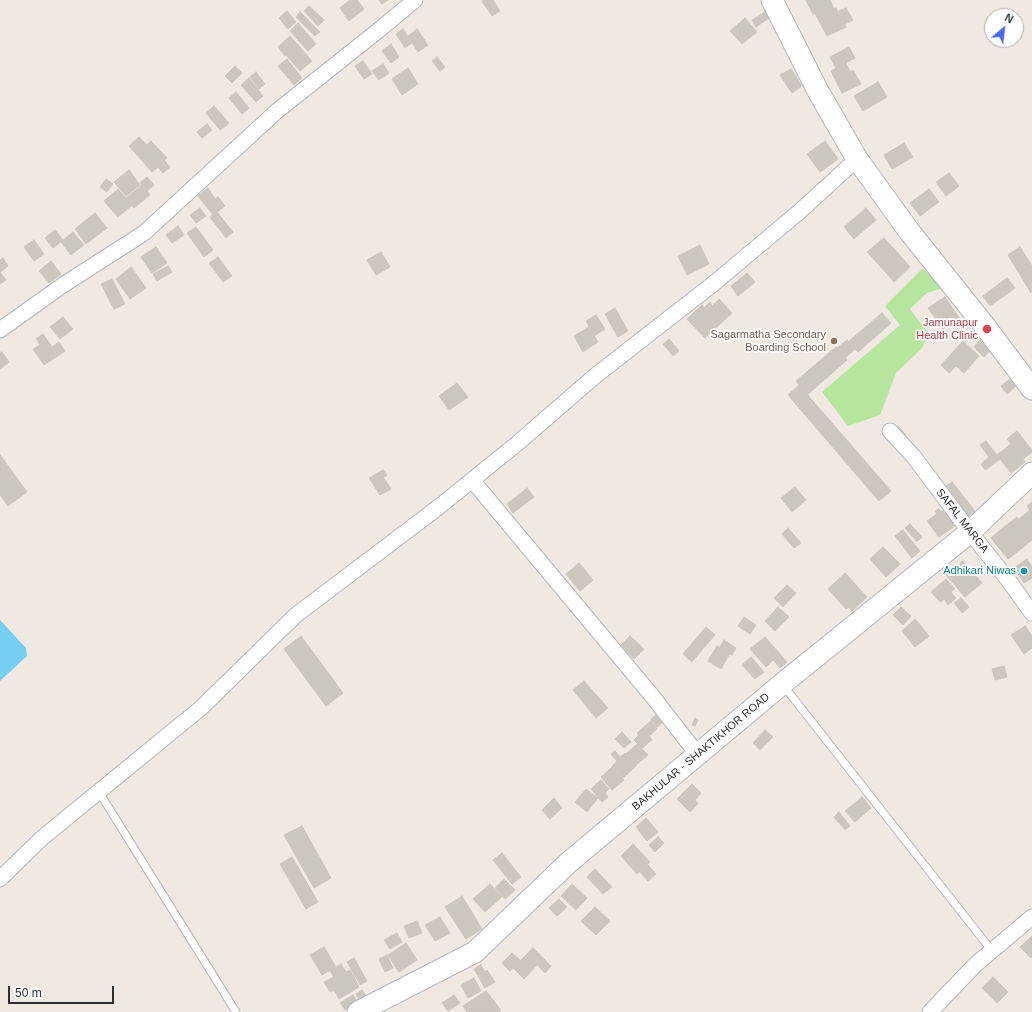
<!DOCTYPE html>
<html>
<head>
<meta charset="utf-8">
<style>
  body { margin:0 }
  #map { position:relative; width:1032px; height:1012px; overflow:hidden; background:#efe9e1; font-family:Helvetica,sans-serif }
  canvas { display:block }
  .north { position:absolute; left:984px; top:8px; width:40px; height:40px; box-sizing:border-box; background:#fff; border:1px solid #ababab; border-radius:50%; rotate:28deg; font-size:11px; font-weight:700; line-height:16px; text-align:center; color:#2e2e2e }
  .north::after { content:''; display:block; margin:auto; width:14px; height:18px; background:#4264fb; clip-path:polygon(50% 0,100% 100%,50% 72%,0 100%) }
  .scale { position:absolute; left:8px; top:986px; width:106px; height:18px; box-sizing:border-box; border:2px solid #2e2e2e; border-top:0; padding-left:5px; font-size:12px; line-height:14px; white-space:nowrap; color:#2e2e2e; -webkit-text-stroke:3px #fff; paint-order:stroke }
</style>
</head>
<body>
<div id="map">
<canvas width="1032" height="1012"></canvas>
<div class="north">N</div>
<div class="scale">50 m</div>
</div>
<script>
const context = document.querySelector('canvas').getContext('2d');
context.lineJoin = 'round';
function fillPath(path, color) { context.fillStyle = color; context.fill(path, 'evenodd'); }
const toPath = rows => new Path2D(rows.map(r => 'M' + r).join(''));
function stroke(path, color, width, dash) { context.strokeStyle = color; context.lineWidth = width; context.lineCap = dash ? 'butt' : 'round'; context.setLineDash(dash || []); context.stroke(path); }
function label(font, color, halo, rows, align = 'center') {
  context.font = font + ' Helvetica,sans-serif'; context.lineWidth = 3.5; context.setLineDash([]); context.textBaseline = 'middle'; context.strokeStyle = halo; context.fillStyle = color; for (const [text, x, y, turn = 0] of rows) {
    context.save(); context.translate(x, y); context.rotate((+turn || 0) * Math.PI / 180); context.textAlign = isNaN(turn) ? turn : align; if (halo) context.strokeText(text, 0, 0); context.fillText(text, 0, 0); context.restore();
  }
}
fillPath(toPath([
  [922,269,929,274,943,288,927,293,910,309,929,334,922,348,896,373,880,415,848,426,822,392,900,325,885,306]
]), '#b6e59e');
fillPath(toPath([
  [0,620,26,648,27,656,0,681]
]), '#75cff0');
const building = toPath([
  [350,0,357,0,364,9,349,21,340,8,350,0],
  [379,0,388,0,382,4,379,0],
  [483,0,493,0,500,11,492,16,482,1,483,0],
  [806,0,830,0,834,9,817,17,815,13,813,14,806,0],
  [309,6,324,20,318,26,304,11,309,6],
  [836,8,846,27,827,36,817,17,836,8],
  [846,8,853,20,845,24,839,11,846,8],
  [287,11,296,22,288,29,279,18,287,11],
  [300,12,320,32,315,36,296,17,300,12],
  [765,12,769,18,756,27,752,20,765,12],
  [745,18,757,32,742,44,730,31,745,18],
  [298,23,316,44,308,51,290,31,298,23],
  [403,29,412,43,405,48,396,34,403,29],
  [417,29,428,45,418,52,408,36,417,29],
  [290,36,298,45,285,56,278,47,290,36],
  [391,44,399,57,391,63,382,51,391,44],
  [298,45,312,61,300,71,286,55,298,45],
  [849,47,855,58,836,68,830,57,849,47],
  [437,57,445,67,440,71,432,61,437,57],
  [287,59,302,78,294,85,278,66,287,59],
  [363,61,372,74,364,79,355,66,363,61],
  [846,63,850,72,853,70,861,84,842,93,831,71,846,63],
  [383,64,389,73,379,80,372,71,383,64],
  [235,66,242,73,232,83,225,76,235,66],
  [408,68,418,84,402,95,392,79,408,68],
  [791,69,802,86,792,93,780,75,791,69],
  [256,72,265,84,259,89,250,77,256,72],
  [249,78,263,96,256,102,241,85,249,78],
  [878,82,887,97,863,111,854,96,878,82],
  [236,92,249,108,242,114,229,98,236,92],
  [214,106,229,123,220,130,206,113,214,106],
  [207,124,212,130,202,138,197,132,207,124],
  [139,137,147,145,136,154,129,146,139,137],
  [151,141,167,158,164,160,170,167,163,173,158,167,152,172,136,154,151,141],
  [825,141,838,159,820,172,807,154,825,141],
  [904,143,913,157,892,169,884,155,904,143],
  [129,170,140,185,126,196,114,182,129,170],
  [949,173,959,186,946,196,936,182,949,173],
  [147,177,154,185,147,191,150,195,134,208,126,198,142,185,140,183,147,177],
  [106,179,113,184,107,192,100,187,106,179],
  [208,188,215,199,206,206,198,196,208,188],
  [118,189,132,205,118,217,104,201,118,189],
  [929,189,939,202,920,216,910,203,929,189],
  [218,197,225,206,213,215,206,206,218,197],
  [200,208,206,216,196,223,190,215,200,208],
  [866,208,876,220,854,239,844,227,866,208],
  [217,212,233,232,226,238,210,217,217,212],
  [95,213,107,228,86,244,75,229,95,213],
  [178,226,184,235,172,243,166,235,178,226],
  [196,227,213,250,204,257,187,233,196,227],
  [55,230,63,240,53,248,45,238,55,230],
  [73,232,84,245,71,255,61,242,73,232],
  [884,238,896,251,880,266,867,252,884,238],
  [34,240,44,254,34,261,24,247,34,240],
  [700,245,709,264,687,275,678,256,700,245],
  [156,247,167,263,152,273,141,257,156,247],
  [1020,247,1032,266,1031,293,1008,255,1020,247],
  [896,251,910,267,894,282,880,266,896,251],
  [381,252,390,267,376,275,367,260,381,252],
  [218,257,232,276,223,282,209,263,218,257],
  [3,258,8,266,0,272,0,260,3,258],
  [51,261,61,274,49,283,39,271,51,261],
  [168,266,172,272,157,281,153,274,168,266],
  [131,267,146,288,130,299,116,279,131,267],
  [0,272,6,280,0,284,0,272],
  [747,273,755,282,738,296,731,286,747,273],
  [1007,278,1015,288,990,306,983,296,1007,278],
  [112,279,125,304,114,309,101,284,112,279],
  [945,297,959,318,943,329,928,308,945,297],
  [719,299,732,313,719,325,704,308,710,302,712,306,719,299],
  [702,305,719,325,705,338,687,319,702,305],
  [615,308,628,331,618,337,605,314,615,308],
  [882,313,891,323,858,352,848,342,882,313],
  [596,315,605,329,594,336,586,321,596,315],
  [63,317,73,329,60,339,50,327,63,317],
  [589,327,598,342,583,352,574,336,589,327],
  [43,334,52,347,59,342,65,351,44,365,33,349,40,345,36,339,43,334],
  [984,336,994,346,984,357,974,347,984,336],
  [669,339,679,351,673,356,663,344,669,339],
  [847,340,855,349,845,358,837,348,847,340],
  [963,341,979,356,964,373,956,366,949,373,941,365,963,341],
  [836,347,847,360,807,395,796,381,836,347],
  [2,352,9,362,0,369,0,353,2,352],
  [1010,379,1016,386,1007,394,1001,386,1010,379],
  [457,383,468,397,449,410,439,396,457,383],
  [799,385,891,491,879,501,788,395,799,385],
  [898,426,906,435,902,438,894,429,898,426],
  [1017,431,1032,450,1032,452,1023,459,1007,439,1017,431],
  [986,441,1000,459,985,470,981,464,989,457,980,445,986,441],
  [1011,444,1025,462,1011,473,997,455,1011,444],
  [0,455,27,492,8,506,0,495,0,455],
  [383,470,387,475,373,484,369,478,383,470],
  [383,477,391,489,380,495,373,484,383,477],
  [952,482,975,511,964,520,941,490,952,482],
  [795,487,806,500,792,512,781,498,795,487],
  [527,488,534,497,513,513,507,504,527,488],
  [1032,502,1032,513,1027,506,1032,502],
  [939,509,941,512,945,509,956,525,939,537,927,521,937,514,935,511,939,509],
  [1030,510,1032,513,1032,535,1019,519,1030,510],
  [1017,517,1032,535,1032,540,1021,549,1004,527,1017,517],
  [910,524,922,537,917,542,905,528,910,524],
  [1004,527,1021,549,1008,559,991,538,1004,527],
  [788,528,801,543,794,548,782,534,788,528],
  [903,530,920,551,912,558,895,536,903,530],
  [883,547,900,564,886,577,870,559,883,547],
  [1027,559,1032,567,1032,578,1024,583,1014,568,1027,559],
  [963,561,982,583,965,597,946,575,963,561],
  [579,563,593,580,580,591,566,574,579,563],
  [845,573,867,597,852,611,849,607,846,609,828,589,845,573],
  [946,579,955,589,951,592,956,598,948,605,944,599,940,602,931,592,946,579],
  [787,585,796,593,783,607,774,598,787,585],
  [961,598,969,607,962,613,954,603,961,598],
  [778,607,789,617,775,631,765,621,778,607],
  [901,607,911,616,903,625,893,615,901,607],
  [744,617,756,625,750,634,738,626,744,617],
  [915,619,929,636,915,647,902,631,915,619],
  [1025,626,1032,636,1032,648,1024,654,1011,635,1025,626],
  [706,627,715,635,702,650,693,642,706,627],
  [301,636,343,693,326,706,284,649,301,636],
  [630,636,644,649,634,659,621,645,630,636],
  [765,637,787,662,780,668,773,660,766,667,750,649,765,637],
  [724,640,736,648,732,655,720,647,724,640],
  [693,642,702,650,692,662,683,654,693,642],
  [717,646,730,653,721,669,708,661,717,646],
  [751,657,764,672,755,679,742,665,751,657],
  [1004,666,1007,677,995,680,992,669,1004,666],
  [584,681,608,708,596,718,573,690,584,681],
  [658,713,664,721,657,727,651,719,658,713],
  [695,718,698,720,695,726,692,725,695,718],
  [651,721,657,729,649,736,652,740,642,748,634,740,639,735,637,733,651,721],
  [765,730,773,737,760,750,753,743,765,730],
  [622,732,631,742,624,748,615,739,622,732],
  [637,744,648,755,636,765,626,754,637,744],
  [615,751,620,757,625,753,636,766,623,778,612,766,617,761,611,754,615,751],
  [612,767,624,780,612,790,601,777,612,767],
  [601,780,609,789,605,793,608,797,602,802,591,789,601,780],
  [692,784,701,793,695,800,698,804,690,812,677,799,692,784],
  [586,789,598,798,594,803,582,794,586,789],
  [582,794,594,803,587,812,575,802,582,794],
  [862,797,871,808,855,822,845,811,862,797],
  [554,798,562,808,550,819,542,810,554,798],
  [839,812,850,826,845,830,834,817,839,812],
  [646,818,658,832,647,841,636,827,646,818],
  [302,826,331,878,314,888,284,835,302,826],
  [658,837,664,843,655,852,649,845,658,837],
  [633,844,650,862,637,874,621,856,633,844],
  [502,853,521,877,512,884,493,860,502,853],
  [292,857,318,902,306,909,280,864,292,857],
  [647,864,656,874,648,881,639,871,647,864],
  [595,869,612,887,603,894,587,877,595,869],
  [504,879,515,890,505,899,495,888,504,879],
  [490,884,502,897,485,912,473,899,490,884],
  [572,884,587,898,576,910,561,896,572,884],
  [462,896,482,929,466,939,445,907,462,896],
  [559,899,567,907,557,916,549,908,559,899],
  [595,907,610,921,596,935,581,921,595,907],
  [440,917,450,933,435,941,425,925,440,917],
  [417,921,422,933,409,938,404,926,417,921],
  [397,933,402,942,390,949,384,940,397,933],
  [1032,936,1032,957,1031,958,1020,947,1032,936],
  [406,943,417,960,399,972,388,955,406,943],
  [324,947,336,967,322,975,310,955,324,947],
  [533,948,551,966,545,973,527,954,533,948],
  [512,953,521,961,510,971,502,963,512,953],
  [527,954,537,965,524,979,513,968,527,954],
  [387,955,393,968,385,972,379,959,387,955],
  [354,958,367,981,360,985,347,962,354,958],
  [341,964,346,972,350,970,359,987,339,999,334,990,330,992,324,982,334,977,330,971,341,964],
  [481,965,485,972,487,970,495,982,485,988,474,969,481,965],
  [993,977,1008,992,997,1003,982,988,993,977],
  [474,978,481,991,468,998,461,985,474,978],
  [362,990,368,999,362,1003,356,994,362,990],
  [486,991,494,1001,478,1012,467,1012,463,1006,486,991],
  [353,995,357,1002,345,1010,340,1003,353,995],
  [454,995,460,1003,448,1011,442,1003,454,995],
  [494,1001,501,1011,499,1012,487,1012,484,1008,494,1001],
  [484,1008,487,1012,478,1012,484,1008]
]);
fillPath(building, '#cbc7bf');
stroke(building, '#cbc5ba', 1);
const lane = toPath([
  [783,685,992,951],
  [99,792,236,1012]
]);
const street = toPath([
  [0,330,63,285,144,233,277,111,379,30,415,0],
  [890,431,914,457,970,532,1009,581,1032,613],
  [472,480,653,697,698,755],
  [0,879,42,838,201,708,296,615,440,506,519,442,595,376,713,284,799,212,857,159],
  [930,1012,975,965,1032,917]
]);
const secondary = toPath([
  [772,0,818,91,857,159,909,231,984,325,1032,389],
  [358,1012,475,952,568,863,782,684,970,532,1032,473]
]);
stroke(lane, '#b4b7c1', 9);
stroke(street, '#b4b7c1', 17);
stroke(secondary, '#b4b7c1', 23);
stroke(lane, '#fff', 7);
stroke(street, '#fff', 15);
stroke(secondary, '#fff', 21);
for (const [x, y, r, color] of [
  [987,329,5,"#e0444e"],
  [834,341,4,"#8d6e63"],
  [1024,571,4,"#0f9aa8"]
]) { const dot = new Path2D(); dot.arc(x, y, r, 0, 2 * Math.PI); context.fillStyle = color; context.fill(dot); stroke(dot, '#fff', 1.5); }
label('11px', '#be3a42', '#fff', [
  ["Jamunapur",978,323],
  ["Health Clinic",978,336]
], 'right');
label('11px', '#785e54', '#fff', [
  ["Sagarmatha Secondary",826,335],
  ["Boarding School",826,348]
], 'right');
label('11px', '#2e2e2e', '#fff', [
  ["SAFAL MARGA",962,521,52],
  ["BAKHULAR - SHAKTIKHOR ROAD",701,752,-40]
]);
label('11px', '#0d838f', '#fff', [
  ["Adhikari Niwas",1016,571]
], 'right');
</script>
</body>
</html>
